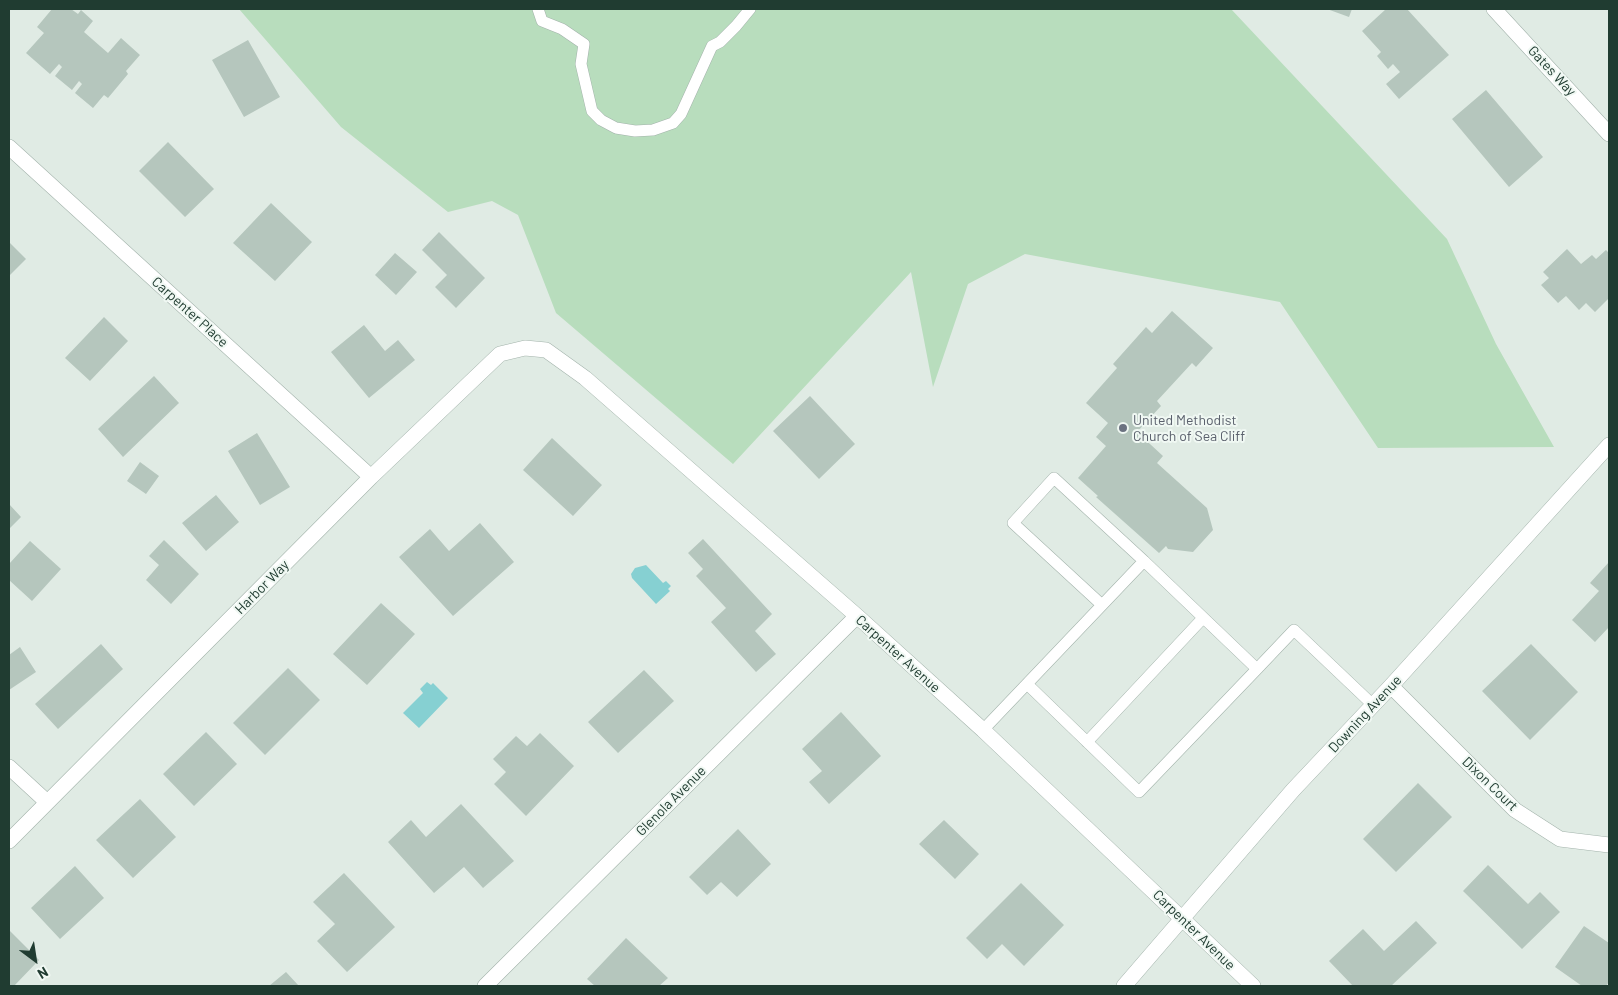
<!DOCTYPE html>
<html>
<head>
<meta charset="utf-8">
<style>
  body { margin:0 }
  #map { position:relative; width:1618px; height:995px; overflow:hidden; background:#e0ebe4; font-family:Barlow,sans-serif }
  canvas { display:block }
  .frame { position:absolute; inset:0; border:10px solid #203c31; pointer-events:none }
  .north { position:absolute; left:10px; top:935px; width:50px; height:50px; -webkit-text-stroke:4px #f0f8f3; paint-order:stroke; rotate:149deg; font-size:14px; font-weight:700; line-height:20px; text-align:center; color:#203c31 }
  .north::after { content:''; display:block; margin:auto; width:18px; height:22px; background:#203c31; clip-path:polygon(50% 0,100% 100%,50% 72%,0 100%) }
</style>
</head>
<body>
<div id="map">
<canvas width="1618" height="995"></canvas>
<div class="frame"></div>
<div class="north">N</div>
</div>
<script>
const context = document.querySelector('canvas').getContext('2d');
context.lineJoin = 'round';
function fillPath(path, color) { context.fillStyle = color; context.fill(path, 'evenodd'); }
const toPath = rows => new Path2D(rows.map(r => 'M' + r).join(''));
function stroke(path, color, width, dash) { context.strokeStyle = color; context.lineWidth = width; context.lineCap = dash ? 'butt' : 'round'; context.setLineDash(dash || []); context.stroke(path); }
function label(font, color, halo, rows, align = 'center') {
  context.font = font + ' Barlow,sans-serif'; context.lineWidth = 4; context.setLineDash([]); context.textBaseline = 'middle'; context.strokeStyle = halo; context.fillStyle = color; for (const [text, x, y, turn = 0] of rows) {
    context.save(); context.translate(x, y); context.rotate((+turn || 0) * Math.PI / 180); context.textAlign = isNaN(turn) ? turn : align; if (halo) context.strokeText(text, 0, 0); context.fillText(text, 0, 0); context.restore();
  }
}
fillPath(toPath([
  [239,9,1231,9,1447,239,1496,344,1554,447,1378,448,1280,302,1025,254,968,284,933,387,911,272,733,464,556,313,518,215,492,201,448,212,341,127]
]), '#b8ddbd');
fillPath(toPath([
  [646,565,663,583,666,581,671,586,668,589,670,591,656,604,632,578,631,574,635,568],
  [427,682,431,685,433,683,448,698,419,728,403,713,423,693,420,689]
]), '#86d0d2');
fillPath(toPath([
  [52,9,71,9,78,14,81,10,93,21,84,32,108,53,121,38,140,55,126,71,128,74,108,98,104,95,93,108,75,93,82,84,79,81,72,90,55,76,62,67,59,64,50,74,26,53,44,33,37,27],
  [1327,9,1352,9,1349,17],
  [1386,9,1407,9,1449,55,1399,99,1386,84,1400,72,1393,64,1388,69,1377,56,1381,52,1362,31],
  [248,40,280,97,244,117,212,60],
  [1486,90,1543,157,1509,187,1452,119],
  [168,142,214,189,185,217,139,171],
  [271,203,312,242,275,281,233,243],
  [439,232,485,278,456,308,435,287,447,275,422,250],
  [9,242,26,259,9,276],
  [1567,249,1581,264,1592,255,1596,259,1606,250,1609,253,1609,298,1595,312,1586,303,1579,310,1566,296,1558,303,1541,285,1549,278,1543,272],
  [395,253,417,272,396,295,375,275],
  [1172,311,1213,348,1196,367,1192,363,1157,401,1161,406,1137,432,1163,456,1157,463,1207,508,1213,530,1193,552,1168,549,1166,546,1159,553,1096,497,1098,496,1078,478,1106,446,1096,437,1108,423,1086,403,1117,368,1113,364,1146,327,1152,333],
  [104,317,128,341,90,381,65,358],
  [364,325,385,351,398,340,415,360,369,398,331,352],
  [154,376,179,403,123,457,98,429],
  [810,396,855,444,819,479,773,431],
  [257,433,290,487,260,505,228,451],
  [552,438,602,485,573,516,523,470],
  [140,462,159,476,146,494,127,481],
  [216,495,239,522,206,551,182,523],
  [9,504,21,517,9,529],
  [480,523,514,562,453,616,399,557,430,529,449,551],
  [703,539,772,614,755,631,776,654,756,672,711,622,726,608,696,576,703,569,688,553],
  [164,540,199,574,171,604,146,580,159,565,149,556],
  [30,541,61,569,32,601,9,580,9,564],
  [1609,562,1609,627,1595,642,1572,620,1599,591,1590,583],
  [381,603,415,634,367,685,333,654],
  [101,644,123,669,58,729,35,704],
  [1531,644,1578,692,1530,740,1482,691],
  [20,647,36,672,9,690,9,655],
  [288,668,320,700,265,755,233,723],
  [644,670,674,701,618,753,588,722],
  [841,712,881,756,829,804,809,782,822,771,802,749],
  [206,732,237,764,194,806,163,774],
  [540,733,574,766,526,816,494,784,506,772,493,759,516,736,527,746],
  [1418,783,1452,817,1396,872,1363,839],
  [140,799,176,837,133,878,96,840],
  [461,804,514,861,483,888,464,867,434,893,388,842,411,820,426,837],
  [944,820,979,854,955,879,919,844],
  [738,829,771,864,737,897,721,882,707,895,689,877],
  [1488,865,1528,904,1540,892,1560,912,1522,949,1463,891],
  [75,866,104,898,60,939,31,908],
  [344,873,395,927,347,972,317,941,335,924,313,902],
  [1021,883,1064,925,1024,966,1002,944,987,959,966,938],
  [1416,921,1437,943,1391,986,1353,986,1329,961,1363,929,1384,951],
  [1584,926,1609,943,1609,982,1606,986,1582,986,1555,967],
  [9,930,39,960,14,986,9,986],
  [626,938,668,978,659,986,595,986,587,979],
  [286,972,299,986,269,986]
]), '#b5c6bd');
const service = toPath([
  [538,9,542,21,562,29,584,44,581,64,592,111,601,120,616,128,635,131,653,130,673,123,681,114,712,46,720,42,736,26,750,9],
  [1102,605,1013,523,1054,478,1144,561],
  [1027,684,1139,792,1257,669],
  [983,730,1144,561,1257,669,1294,630,1373,705],
  [1087,742,1203,618]
]);
const minor = toPath([
  [1494,9,1609,134],
  [9,147,371,477],
  [1391,686,1515,810,1560,839,1609,845],
  [9,767,47,802],
  [9,841,371,477,500,354,525,348,546,350,585,378,857,616,983,730,1253,986],
  [485,986,857,616],
  [1124,986,1293,790,1391,686,1609,445]
]);
stroke(service, '#a3b3ab', 12);
stroke(minor, '#a3b3ab', 16);
stroke(service, '#fff', 11);
stroke(minor, '#fff', 15);
for (const [x, y, r, color] of [
  [1123,428,5,"#6b7280"]
]) { const dot = new Path2D(); dot.arc(x, y, r, 0, 2 * Math.PI); context.fillStyle = color; context.fill(dot); stroke(dot, '#f0f8f3', 2); }
label('14px', '#203c31', '#f0f8f3', [
  ["Gates Way",1552,71,47],
  ["Carpenter Place",190,312,42],
  ["Harbor Way",262,587,-45],
  ["Carpenter Avenue",898,654,42],
  ["Downing Avenue",1365,714,-47],
  ["Dixon Court",1490,784,44],
  ["Glenola Avenue",671,801,-45],
  ["Carpenter Avenue",1194,930,44]
]);
label('14px', '#5b616d', '#f0f8f3', [
  ["United Methodist",1133,420],
  ["Church of Sea Cliff",1133,436]
], 'left');
</script>
</body>
</html>
